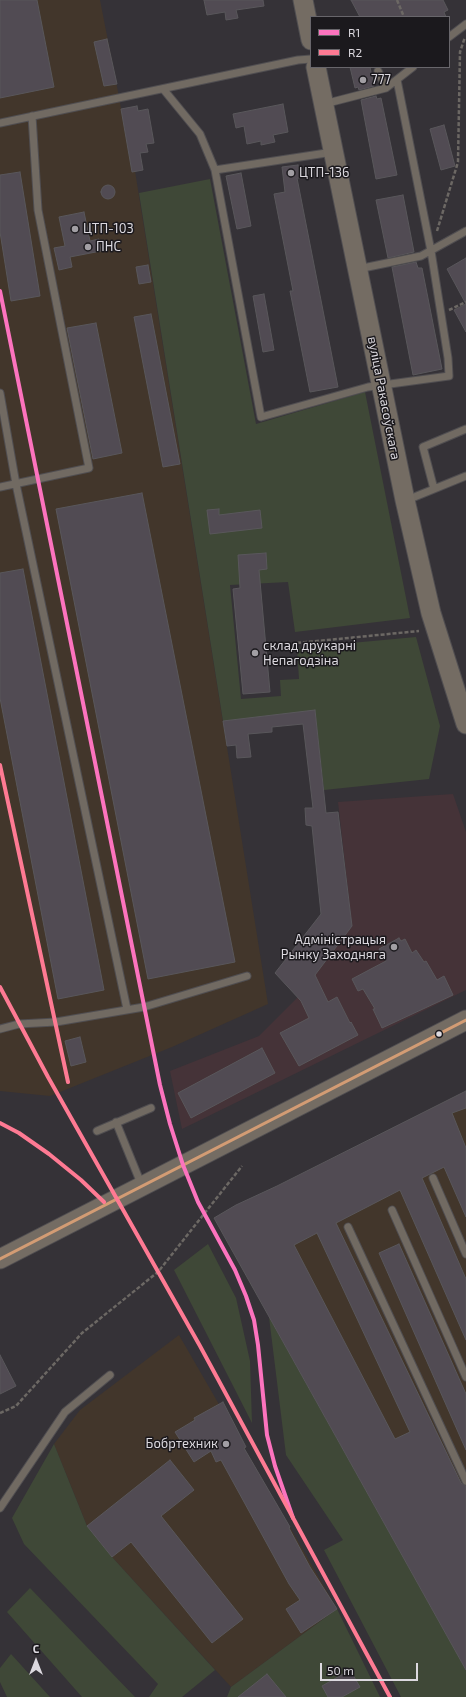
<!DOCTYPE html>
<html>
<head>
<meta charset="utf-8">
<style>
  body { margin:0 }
  #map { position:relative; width:466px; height:1697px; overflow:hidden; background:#353237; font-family:"Exo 2",sans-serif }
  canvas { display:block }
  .legend { position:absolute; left:310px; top:16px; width:140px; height:52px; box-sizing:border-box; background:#1b191d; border:1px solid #68666b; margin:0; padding:5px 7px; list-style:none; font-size:12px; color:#dcd9df }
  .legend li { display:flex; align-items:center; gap:8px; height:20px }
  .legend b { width:20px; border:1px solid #68666b }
  .north { position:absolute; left:16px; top:1641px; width:40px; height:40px; -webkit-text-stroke:3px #1b191d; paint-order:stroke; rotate:0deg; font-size:11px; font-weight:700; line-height:16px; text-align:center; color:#dcd9df }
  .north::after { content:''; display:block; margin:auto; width:14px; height:18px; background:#dcd9df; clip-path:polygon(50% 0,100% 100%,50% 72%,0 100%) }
  .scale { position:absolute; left:320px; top:1663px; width:98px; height:18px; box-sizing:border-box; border:2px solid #dcd9df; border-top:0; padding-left:5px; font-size:12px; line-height:14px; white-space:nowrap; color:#dcd9df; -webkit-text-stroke:3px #1b191d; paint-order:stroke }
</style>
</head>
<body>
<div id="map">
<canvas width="466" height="1697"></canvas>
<ul class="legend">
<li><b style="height:5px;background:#fc73be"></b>R1</li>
<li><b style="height:5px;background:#fe7a93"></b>R2</li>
</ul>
<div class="north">С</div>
<div class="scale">50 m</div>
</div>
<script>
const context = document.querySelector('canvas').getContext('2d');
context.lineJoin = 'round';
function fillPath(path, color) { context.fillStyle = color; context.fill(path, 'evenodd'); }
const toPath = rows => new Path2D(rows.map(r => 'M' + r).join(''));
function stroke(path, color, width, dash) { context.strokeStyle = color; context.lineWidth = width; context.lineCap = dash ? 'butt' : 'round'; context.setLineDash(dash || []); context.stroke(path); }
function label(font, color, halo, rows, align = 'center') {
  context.font = font + ' "Exo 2",sans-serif'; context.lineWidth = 3; context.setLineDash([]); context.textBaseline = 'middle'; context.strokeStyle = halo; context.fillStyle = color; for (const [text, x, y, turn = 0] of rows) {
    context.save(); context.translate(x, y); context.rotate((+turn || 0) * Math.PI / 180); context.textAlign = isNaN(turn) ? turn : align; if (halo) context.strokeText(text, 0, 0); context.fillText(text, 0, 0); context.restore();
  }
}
fillPath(toPath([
  [453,794,466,832,466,990,182,1129,170,1071,259,1036,298,997,352,926,338,802]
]), '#453338');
fillPath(toPath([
  [0,0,100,0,119,97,132,172,135,171,268,1004,172,1047,50,1096,0,1091],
  [466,1091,466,1670,214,1218],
  [179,1335,337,1609,231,1687,112,1557,87,1526,54,1444,80,1410]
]), '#42362b');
fillPath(toPath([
  [210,179,256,424,365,392,410,618,295,632,288,582,230,585,241,699,281,696,280,680,299,679,297,648,416,637,440,726,429,779,324,790,315,711,223,721,139,193],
  [208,1244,236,1298,250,1361,252,1423,174,1270],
  [269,1317,466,1670,466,1697,401,1697,324,1550,343,1540,286,1455],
  [54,1444,87,1526,112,1557,215,1670,182,1697,149,1697,158,1684,24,1544,12,1518],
  [30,1588,135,1697,82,1697,7,1612],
  [337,1609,380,1697,227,1697,231,1687],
  [11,1654,50,1697,7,1697,0,1682,0,1668]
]), '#3f4837');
const building = toPath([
  [0,0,37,0,54,87,0,98,0,0],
  [204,0,263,0,264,6,236,10,238,18,226,20,225,12,207,15,204,0],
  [351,0,443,0,448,10,444,12,446,17,360,17,351,0],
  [107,39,117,84,104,86,94,42,107,39],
  [350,67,370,67,374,86,359,90,358,87,355,88,350,67],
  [376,96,377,99,381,98,397,175,376,179,361,100,376,96],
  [283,104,288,132,273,135,275,142,261,145,261,141,247,144,244,126,236,128,233,114,283,104],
  [137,106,138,111,148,109,154,143,146,144,148,152,140,153,143,170,132,172,121,109,137,106],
  [444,125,455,166,441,170,430,129,444,125],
  [298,165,300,178,297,178,338,387,310,392,290,291,293,291,274,194,285,192,282,167,298,165],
  [20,172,40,296,11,301,0,232,0,175,20,172],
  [241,173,251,226,237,229,226,176,241,173],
  '101 192a7 7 0 1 1 14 0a7 7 0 1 1-14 0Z',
  [403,195,414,252,388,258,376,200,403,195],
  [84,212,90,241,99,239,101,251,70,257,72,267,59,270,54,248,65,246,59,217,84,212],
  [466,258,466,304,447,269,466,258],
  [416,262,418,268,422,268,442,369,413,375,392,267,416,262],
  [148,265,151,282,139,284,136,267,148,265],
  [264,294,274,350,263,352,253,296,264,294],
  [466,304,466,332,454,310,466,304],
  [151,314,180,464,163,467,134,317,151,314],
  [96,323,122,453,93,459,67,328,96,323],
  [142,493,235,962,148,979,56,509,142,493],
  [219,509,219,515,260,510,262,528,210,534,207,510,219,509],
  [266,553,267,569,259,570,270,692,243,694,233,589,240,588,238,555,266,553],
  [23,569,104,990,58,999,0,698,0,573,23,569],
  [315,710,326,813,338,812,352,926,315,975,328,1002,337,997,350,1023,351,1022,358,1035,299,1066,280,1033,309,1018,301,1001,275,973,321,914,312,826,306,825,305,808,313,808,303,724,272,727,272,732,248,734,251,757,237,758,236,745,227,746,223,721,315,710],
  [399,938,401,941,405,939,412,953,416,950,424,962,426,961,437,980,444,976,453,995,382,1028,373,1009,375,1009,363,989,358,991,352,979,386,961,379,949,399,938],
  [80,1037,86,1062,71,1066,65,1041,80,1037],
  [262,1048,275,1073,191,1118,178,1093,262,1048],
  [466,1091,466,1108,452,1113,466,1148,466,1217,444,1167,422,1178,466,1279,466,1340,400,1190,336,1223,461,1483,466,1486,466,1670,214,1218,236,1205,277,1186,466,1091],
  [317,1233,410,1432,395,1439,294,1245,317,1233],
  [399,1244,466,1394,466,1450,379,1253,399,1244],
  [0,1355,16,1386,0,1394,0,1355],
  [223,1402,246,1447,244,1448,290,1527,289,1528,310,1567,337,1609,301,1633,286,1609,300,1600,289,1584,221,1460,216,1462,211,1451,194,1462,175,1432,195,1420,194,1418,223,1402],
  [170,1460,194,1490,161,1516,243,1619,212,1643,131,1542,112,1557,87,1526,170,1460],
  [350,1670,360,1687,342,1697,328,1697,322,1686,350,1670],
  [267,1674,286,1697,238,1697,267,1674]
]);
fillPath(building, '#514b53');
stroke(building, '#59575b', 1);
const lane = toPath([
  [449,37,466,24],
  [378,71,386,88],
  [164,90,200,134,215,170,261,417,368,387,449,376,448,358,431,251,397,80],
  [324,104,386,88,413,67],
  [0,123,298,60,311,59],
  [215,170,333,152],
  [358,269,421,256,466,231],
  [0,393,16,484,127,1009],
  [0,487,89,468,38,210,32,116],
  [434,489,423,447,466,429],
  [407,500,466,476],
  [0,1029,19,1024,56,1022,144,1007,247,976],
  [116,1122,142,1186],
  [97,1131,151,1108],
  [433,1178,466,1254],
  [392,1210,466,1377],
  [348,1227,466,1481],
  [0,1508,65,1412,110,1375]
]);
const secondary = toPath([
  [303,0,311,40],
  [316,67,405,500,431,613,466,724],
  [0,1259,466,1020]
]);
stroke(lane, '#504e51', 9);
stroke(secondary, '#504e51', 21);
stroke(toPath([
  [397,0,404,17],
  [437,231,458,162,460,52,465,37],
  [449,310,466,302],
  [297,643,419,631],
  [0,1413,16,1406,82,1333,158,1272,242,1166]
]), '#6c6864', 2.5, [4, 2]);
stroke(lane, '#716a62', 7);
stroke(secondary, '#746c63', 19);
stroke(toPath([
  [0,1259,466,1020]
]), '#d39c74', 3);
stroke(toPath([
  [0,291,160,1085,170,1124,183,1165,198,1202,235,1270,246,1296,254,1320,258,1345,267,1435,275,1466,293,1518]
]), '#fc73be', 4);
stroke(toPath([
  [0,765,68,1082],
  [0,987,48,1077,200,1346,390,1697],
  [0,1123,19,1133,49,1154,81,1180,104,1202]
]), '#fe7a93', 4);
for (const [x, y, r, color] of [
  [363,80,4,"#a29fa4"],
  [291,173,4,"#a29fa4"],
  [75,229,4,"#a29fa4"],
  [88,247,4,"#a29fa4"],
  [255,653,4,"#a29fa4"],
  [394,947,4,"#a29fa4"],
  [439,1034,3.5,"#dcd9df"],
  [226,1444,4,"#a29fa4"]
]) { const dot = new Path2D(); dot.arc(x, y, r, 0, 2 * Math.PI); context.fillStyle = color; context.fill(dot); stroke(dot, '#1b191d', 1.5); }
label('13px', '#dcd9df', '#1b191d', [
  ["777",371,80],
  ["ЦТП-136",299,173],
  ["ЦТП-103",83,229],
  ["ПНС",96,247],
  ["склад друкарні",263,646],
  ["Непагодзіна",263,661],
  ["Адміністрацыя",386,940,"right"],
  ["Рынку Заходняга",386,955,"right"],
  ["Бобртехник",218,1444,"right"]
], 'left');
label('13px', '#dcd9df', '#1b191d', [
  ["вуліца Ракасоўскага",384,398,79]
]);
</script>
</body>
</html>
